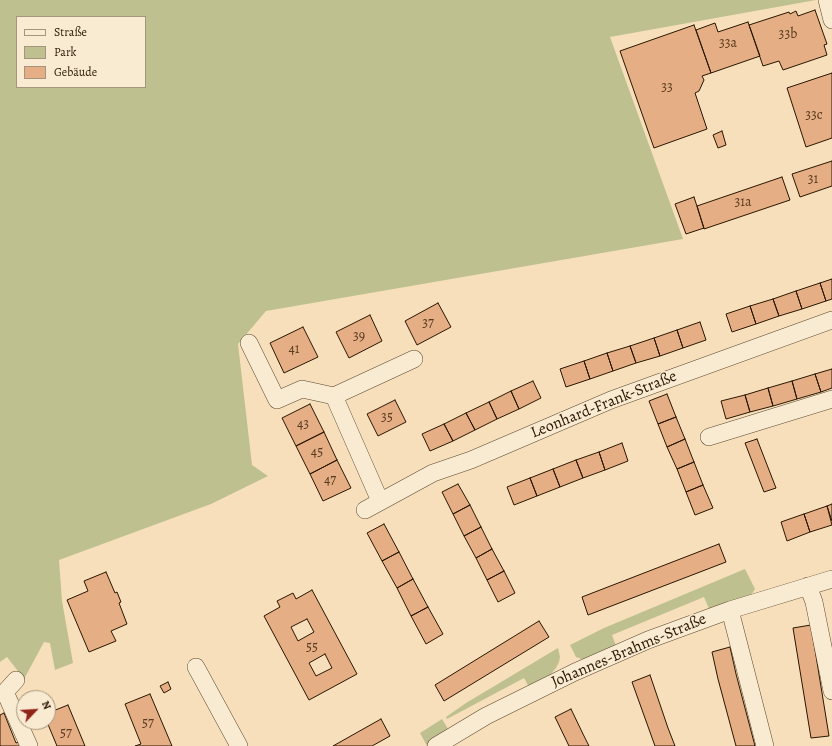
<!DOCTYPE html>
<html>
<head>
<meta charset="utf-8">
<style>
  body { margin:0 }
  #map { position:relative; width:832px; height:746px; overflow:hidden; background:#f6dfba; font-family:Alegreya,serif }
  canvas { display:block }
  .legend { position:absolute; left:16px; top:16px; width:130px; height:72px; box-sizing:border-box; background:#f9ead2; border:1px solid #a5957e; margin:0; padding:5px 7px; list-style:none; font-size:12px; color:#281600 }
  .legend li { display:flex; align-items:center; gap:8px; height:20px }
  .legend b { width:20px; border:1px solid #a5957e }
  .north { position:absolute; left:16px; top:690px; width:40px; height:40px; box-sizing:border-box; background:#f9ead2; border:1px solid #a5957e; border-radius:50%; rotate:65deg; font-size:11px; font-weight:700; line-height:16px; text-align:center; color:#281600 }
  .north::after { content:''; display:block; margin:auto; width:14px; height:18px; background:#8f2418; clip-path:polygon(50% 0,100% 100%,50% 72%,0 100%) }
</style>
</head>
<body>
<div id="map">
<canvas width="832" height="746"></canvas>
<ul class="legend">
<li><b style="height:5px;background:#f9ead2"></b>Straße</li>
<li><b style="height:11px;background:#bec18f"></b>Park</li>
<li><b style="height:11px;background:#e6ae84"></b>Gebäude</li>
</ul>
<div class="north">N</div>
</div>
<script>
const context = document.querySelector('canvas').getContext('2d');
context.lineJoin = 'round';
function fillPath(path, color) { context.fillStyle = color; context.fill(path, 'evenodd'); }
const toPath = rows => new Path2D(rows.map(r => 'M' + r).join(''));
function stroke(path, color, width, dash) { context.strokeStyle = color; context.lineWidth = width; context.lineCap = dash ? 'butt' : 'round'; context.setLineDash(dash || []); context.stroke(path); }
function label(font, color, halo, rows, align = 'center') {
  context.font = font + ' Alegreya,serif'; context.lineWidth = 3; context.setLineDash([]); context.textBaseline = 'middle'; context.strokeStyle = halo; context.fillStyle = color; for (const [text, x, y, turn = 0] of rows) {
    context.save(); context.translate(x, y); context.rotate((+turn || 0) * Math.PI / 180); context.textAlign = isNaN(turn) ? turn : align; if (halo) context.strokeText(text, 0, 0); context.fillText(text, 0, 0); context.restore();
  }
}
fillPath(toPath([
  [0,0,816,0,610,37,683,239,266,311,238,344,252,465,268,476,211,504,59,560,62,601,73,663,55,670,50,643,44,642,24,679,7,657,0,662],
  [17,17,145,17,145,87,17,87],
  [745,569,755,589,749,598,710,611,704,597,612,635,616,646,584,660,576,657,570,645,604,628],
  [558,648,560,657,559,662,556,668,550,675,529,687,524,678,447,719,446,717,466,703],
  [442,719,448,729,427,746,420,733]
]), '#bec18f');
const building = toPath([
  [815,10,827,44,824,45,827,55,783,70,779,61,763,66,749,25,789,12,790,14,796,11,798,16,815,10],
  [748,22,760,56,711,73,696,30,715,23,718,32,748,22],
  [694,25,711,73,702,76,704,80,699,91,695,93,707,129,654,148,620,51,694,25],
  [832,73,832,138,806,147,787,88,832,73],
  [722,131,726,145,718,148,713,135,722,131],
  [832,161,832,186,800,197,792,174,832,161],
  [782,177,790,200,704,229,697,206,782,177],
  [694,197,704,228,686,234,675,204,694,197],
  [832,279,832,299,826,301,820,283,832,279],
  [820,283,826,301,802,309,796,291,820,283],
  [796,291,802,309,779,316,773,299,796,291],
  [773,299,779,316,756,324,750,306,773,299],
  [438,303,451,327,417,345,405,321,438,303],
  [750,306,756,324,732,332,726,314,750,306],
  [370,315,382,341,349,358,336,332,370,315],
  [700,322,706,340,683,348,677,330,700,322],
  [303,327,318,357,284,373,270,343,303,327],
  [677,330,683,348,660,356,654,338,677,330],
  [654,338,660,356,636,363,630,346,654,338],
  [630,346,636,363,613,371,607,353,630,346],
  [607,353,613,371,590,379,584,361,607,353],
  [584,361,590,379,566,387,560,369,584,361],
  [832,369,832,388,821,392,815,374,832,369],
  [815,374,821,392,797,399,792,381,815,374],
  [533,381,541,398,519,409,511,391,533,381],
  [792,381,797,399,773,406,768,388,792,381],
  [768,388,773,406,750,412,745,395,768,388],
  [511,391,519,409,497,419,489,402,511,391],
  [667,394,676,417,658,424,649,401,667,394],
  [745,395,750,412,726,419,721,401,745,395],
  [395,400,406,422,378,436,367,414,395,400],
  [489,402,497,419,475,430,466,413,489,402],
  [310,404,324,432,296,446,282,418,310,404],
  [466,413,475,430,453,441,444,424,466,413],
  [676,417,685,439,667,447,658,424,676,417],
  [444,424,453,441,430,451,422,434,444,424],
  [324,432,337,460,310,474,296,446,324,432],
  [685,439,694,462,677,469,667,447,685,439],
  [757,439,776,488,764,492,745,443,757,439],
  [622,443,628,461,605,470,599,452,622,443],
  [599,452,605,470,583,478,576,460,599,452],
  [337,460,351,488,323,501,310,474,337,460],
  [576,460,583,478,560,487,553,469,576,460],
  [694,462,703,485,686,492,677,469,694,462],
  [553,469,560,487,537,496,530,478,553,469],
  [530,478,537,496,514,505,507,487,530,478],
  [458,484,470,505,453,514,442,492,458,484],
  [703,485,713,508,695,515,686,492,703,485],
  [832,504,832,521,827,506,832,504],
  [470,505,481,527,464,536,453,514,470,505],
  [827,506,832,525,810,532,804,514,827,506],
  [804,514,810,532,787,541,781,522,804,514],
  [384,524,399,552,382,561,367,533,384,524],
  [481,527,492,549,476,558,464,536,481,527],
  [719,544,726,562,588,615,582,597,719,544],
  [492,549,504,571,487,580,476,558,492,549],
  [399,552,413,579,397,588,382,561,399,552],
  [504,571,515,593,498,602,487,580,504,571],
  [106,572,115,593,117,592,121,602,119,603,127,624,111,631,116,641,89,652,67,600,88,591,84,581,106,572],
  [413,579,428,607,411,616,397,588,413,579],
  [312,590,357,674,309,700,264,616,280,607,277,601,293,593,296,599,312,590],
  [307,619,314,632,298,641,291,627,307,619],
  [325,654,332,668,316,676,309,663,325,654],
  [428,607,443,634,426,644,411,616,428,607],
  [539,621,549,637,444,701,435,685,539,621],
  [811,625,829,736,811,738,793,628,811,625],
  [730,647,736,674,755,746,736,746,718,679,712,652,730,647],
  [650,675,668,728,675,746,655,746,632,682,650,675],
  [168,682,171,689,164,693,160,686,168,682],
  [150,694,172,746,135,746,141,744,125,704,150,694],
  [68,705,85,746,57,746,47,722,48,722,48,713,68,705],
  [571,709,583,734,589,746,569,746,555,717,571,709],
  [4,713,16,743,21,741,23,746,0,746,0,715,4,713],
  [381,719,390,736,372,746,333,746,381,719]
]);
fillPath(building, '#e6ae84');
stroke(building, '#281600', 1);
const minor = toPath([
  [827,0,832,20],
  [249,343,277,400,302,389,334,396],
  [709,437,832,399],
  [380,501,334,396,414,359],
  [365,510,433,473,471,460,611,400,832,320],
  [808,586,814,602,832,691],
  [730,610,765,746],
  [196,667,239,746],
  [16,680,5,692,29,746],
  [436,746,486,716,575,672,648,640,730,610,832,579]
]);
stroke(minor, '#5c482e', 18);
stroke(minor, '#f9ead2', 17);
label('14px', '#583c21', null, [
  ["33b",788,35],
  ["33a",728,44],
  ["33",667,88],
  ["33c",814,116],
  ["31",813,180],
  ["31a",743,203],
  ["37",428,324],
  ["39",359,337],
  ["41",294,350],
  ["35",387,418],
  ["43",303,425],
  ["45",317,453],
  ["47",330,481],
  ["55",312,648],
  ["57",148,724],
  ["57",66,734]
]);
label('16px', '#281600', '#f9ead2', [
  ["Leonhard-Frank-Straße",604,405,-22],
  ["Johannes-Brahms-Straße",629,651,-23]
]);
</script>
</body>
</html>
